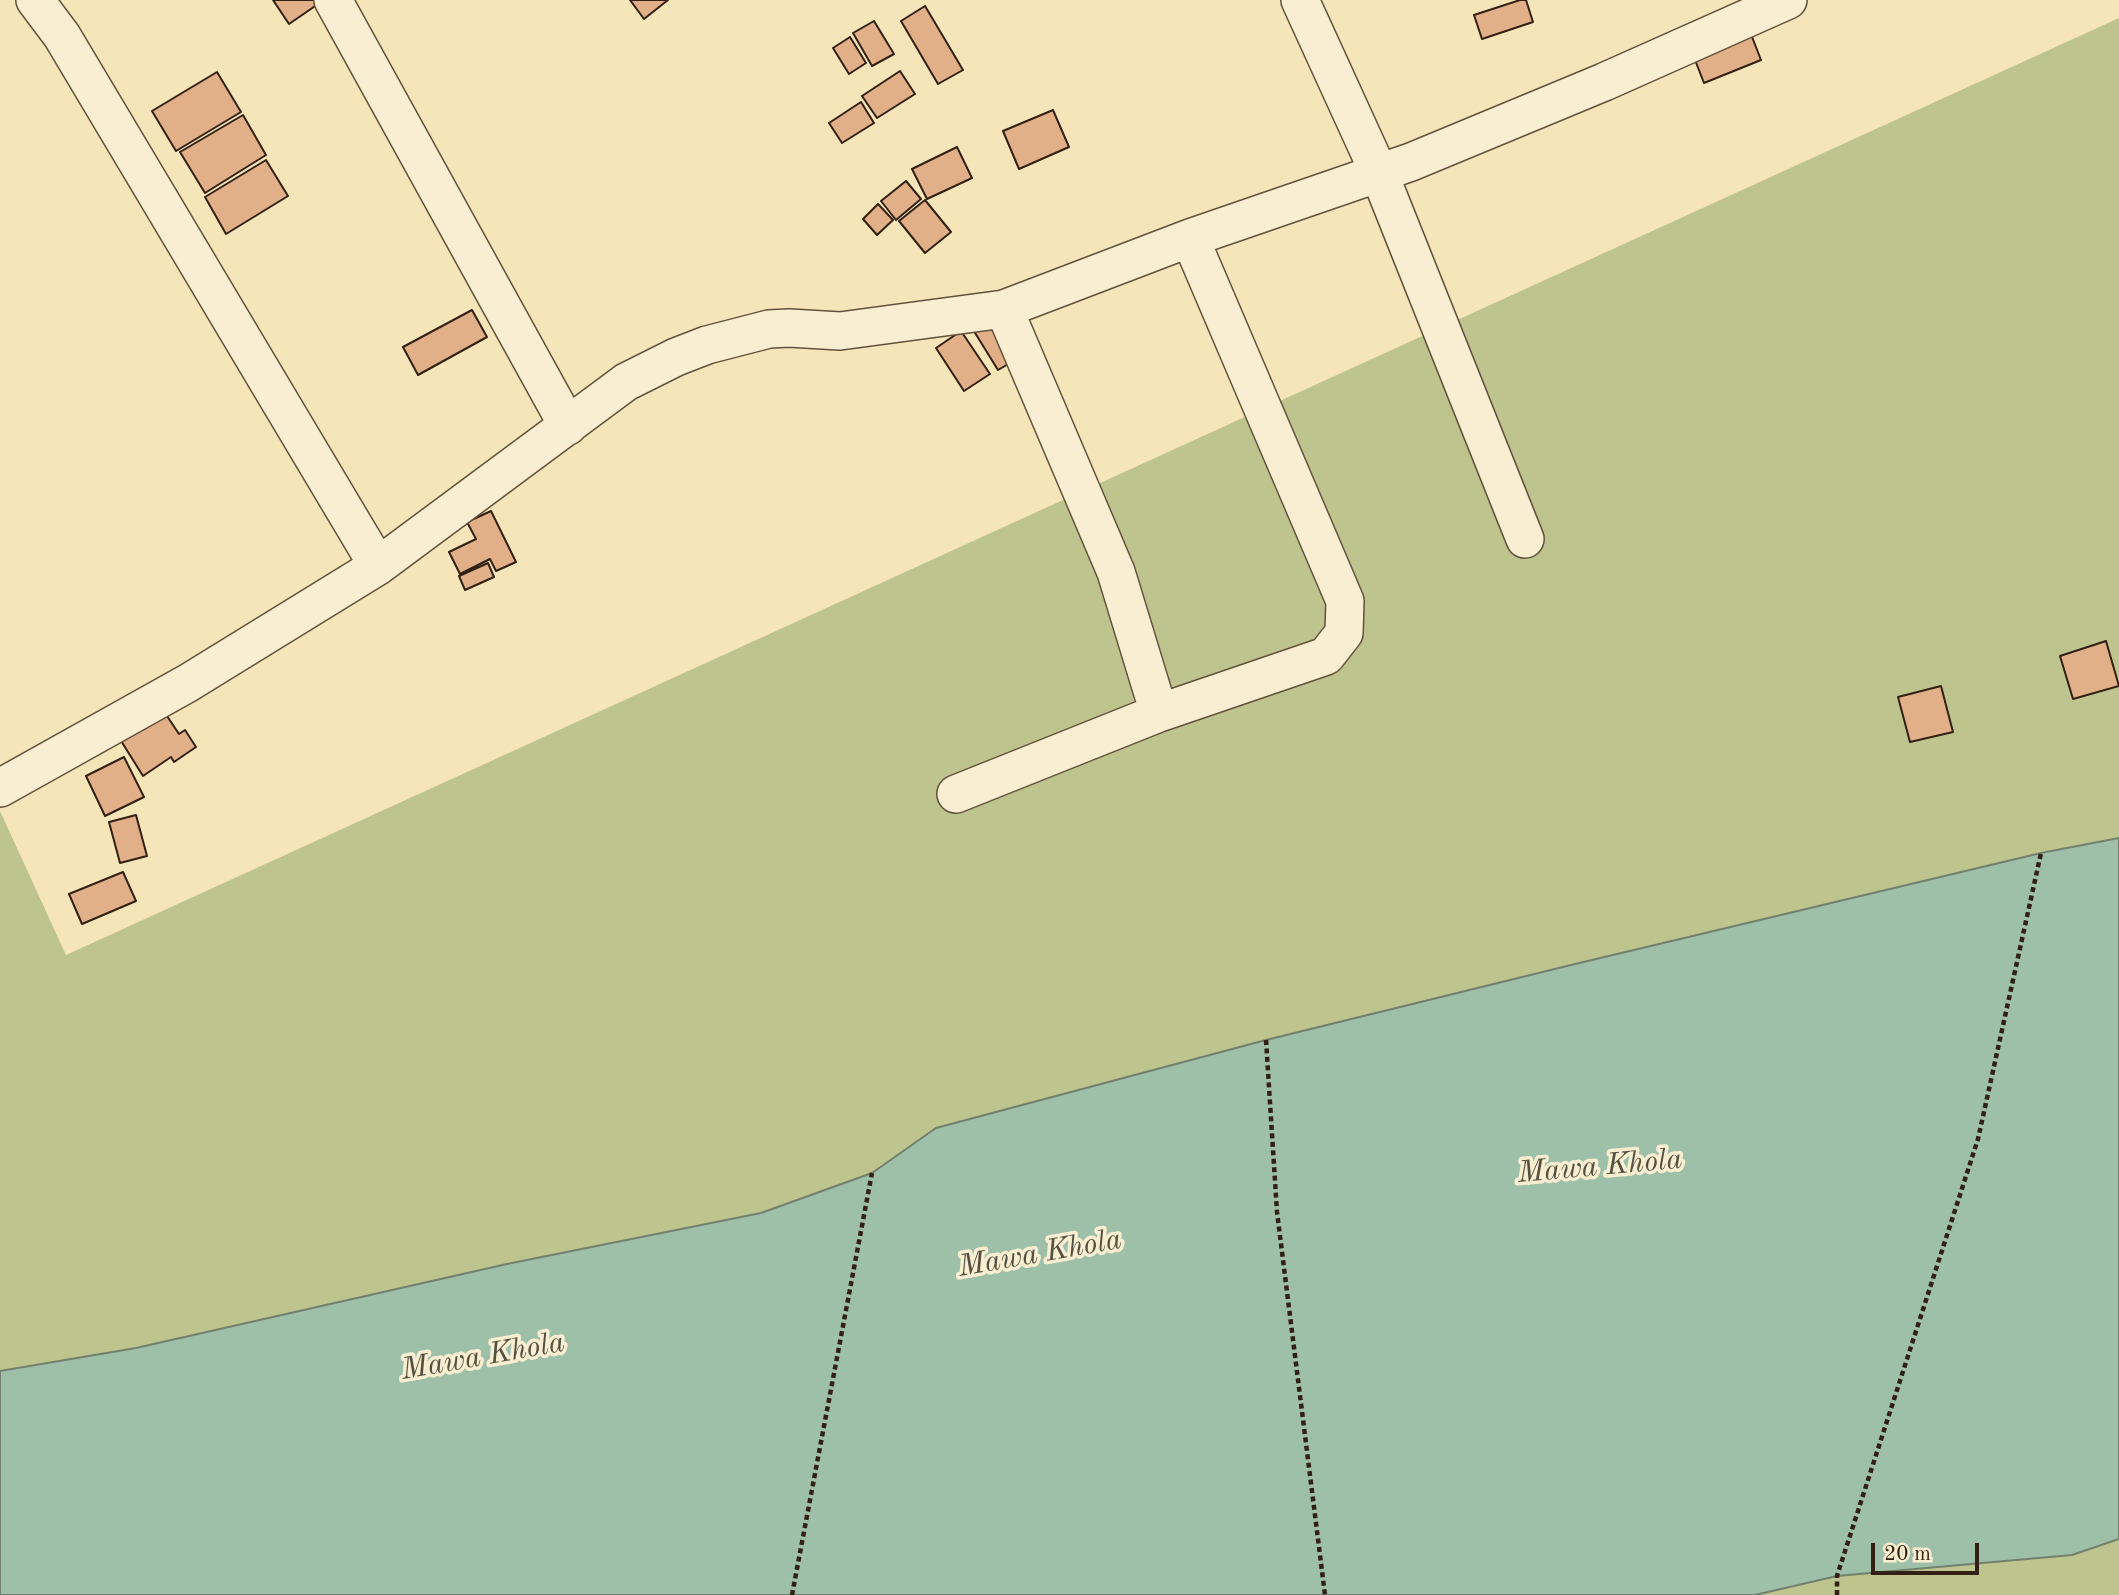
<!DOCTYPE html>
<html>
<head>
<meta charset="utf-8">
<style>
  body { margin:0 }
  #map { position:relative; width:2119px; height:1595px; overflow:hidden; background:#f6e5b9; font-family:"Old Standard TT",serif }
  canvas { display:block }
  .scale { position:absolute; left:1871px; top:1543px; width:108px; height:32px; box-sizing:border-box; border:4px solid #312013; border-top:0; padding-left:9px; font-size:21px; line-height:24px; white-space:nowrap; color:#312013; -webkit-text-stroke:5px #f9eed2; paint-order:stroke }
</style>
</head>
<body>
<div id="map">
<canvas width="2119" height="1595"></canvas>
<div class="scale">20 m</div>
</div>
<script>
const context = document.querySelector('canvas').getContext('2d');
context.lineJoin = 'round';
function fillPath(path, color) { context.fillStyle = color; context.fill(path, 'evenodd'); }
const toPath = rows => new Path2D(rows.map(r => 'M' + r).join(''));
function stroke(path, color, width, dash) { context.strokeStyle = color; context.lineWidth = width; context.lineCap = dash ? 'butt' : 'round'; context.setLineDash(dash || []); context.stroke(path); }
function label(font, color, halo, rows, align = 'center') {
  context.font = font + ' "Old Standard TT",serif'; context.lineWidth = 7; context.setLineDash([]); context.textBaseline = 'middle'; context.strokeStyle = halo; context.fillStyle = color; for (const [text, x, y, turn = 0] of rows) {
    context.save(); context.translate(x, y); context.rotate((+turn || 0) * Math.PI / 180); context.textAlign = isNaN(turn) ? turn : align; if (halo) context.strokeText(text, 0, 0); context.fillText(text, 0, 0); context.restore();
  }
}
fillPath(toPath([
  [2119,18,2119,838,2041,853,1571,965,1266,1040,936,1128,872,1173,761,1213,507,1264,136,1348,0,1371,0,811,66,955],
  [2119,1539,2119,1595,1755,1595,1837,1576,2072,1555]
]), '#bec48e');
const water = toPath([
  [2119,838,2119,1539,2072,1555,1837,1576,1755,1595,0,1595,0,1371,136,1348,507,1264,761,1213,872,1173,936,1128,1266,1040,1571,965,2041,853,2119,838]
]);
fillPath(water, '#9ec0a9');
stroke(water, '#72806d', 2);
const building = toPath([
  [273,0,324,0,289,24,273,0],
  [630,0,668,0,644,19,630,0],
  [1520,0,1526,0,1533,22,1482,39,1474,15,1520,0],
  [925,6,963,70,938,84,901,21,925,6],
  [874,21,894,54,872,66,853,33,874,21],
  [1747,24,1761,60,1704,83,1690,47,1747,24],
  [850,37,866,63,849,74,833,48,850,37],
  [900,71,915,94,877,118,862,96,900,71],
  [217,72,241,112,176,151,152,111,217,72],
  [861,102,874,123,842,143,829,123,861,102],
  [1053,110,1069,147,1019,169,1003,131,1053,110],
  [243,115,266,155,205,193,180,152,243,115],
  [957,147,972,178,927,199,912,169,957,147],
  [266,160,288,196,226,234,205,197,266,160],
  [906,181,921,199,896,220,881,201,906,181],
  [925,200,951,232,925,253,899,221,925,200],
  [878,204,893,220,877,235,863,219,878,204],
  [472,310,487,337,418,375,403,347,472,310],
  [991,316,1017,359,998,370,972,328,991,316],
  [961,331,990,374,964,391,936,348,961,331],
  [491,511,516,562,496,571,490,559,460,574,449,552,476,539,467,522,491,511],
  [488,563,494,577,465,590,459,576,488,563],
  [2106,641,2119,686,2073,699,2060,656,2106,641],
  [1941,686,1953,732,1910,742,1898,697,1941,686],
  [161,707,179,734,185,730,196,747,174,762,171,757,143,776,118,736,161,707],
  [124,757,144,797,105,816,86,776,124,757],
  [136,815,147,856,120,863,109,822,136,815],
  [123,872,136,901,82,924,69,894,123,872]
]);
fillPath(building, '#e2b088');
stroke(building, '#312013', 2);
const minor = toPath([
  [35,0,62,36,378,566],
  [333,0,568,426],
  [1300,0,1379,173,1525,539],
  [1004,309,1116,572,1159,713],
  [0,788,188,683,378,566,626,382,676,357,707,345,769,329,789,328,840,331,1004,309,1190,238,1411,162,1604,82,1788,0],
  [956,794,1159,713,1326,656,1344,633,1345,601,1190,238]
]);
stroke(minor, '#62513c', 40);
stroke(toPath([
  [1266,1040,1277,1212,1325,1595],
  [792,1595,872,1173],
  [1837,1595,1837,1576,1978,1139,2041,853]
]), '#312013', 4.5, [5, 3.5]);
stroke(minor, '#f9eed2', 37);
label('italic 30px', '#525040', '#f9eed2', [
  ["Mawa Khola",1600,1167,-5],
  ["Mawa Khola",1040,1254,-10],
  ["Mawa Khola",483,1357,-10]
]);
</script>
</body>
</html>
